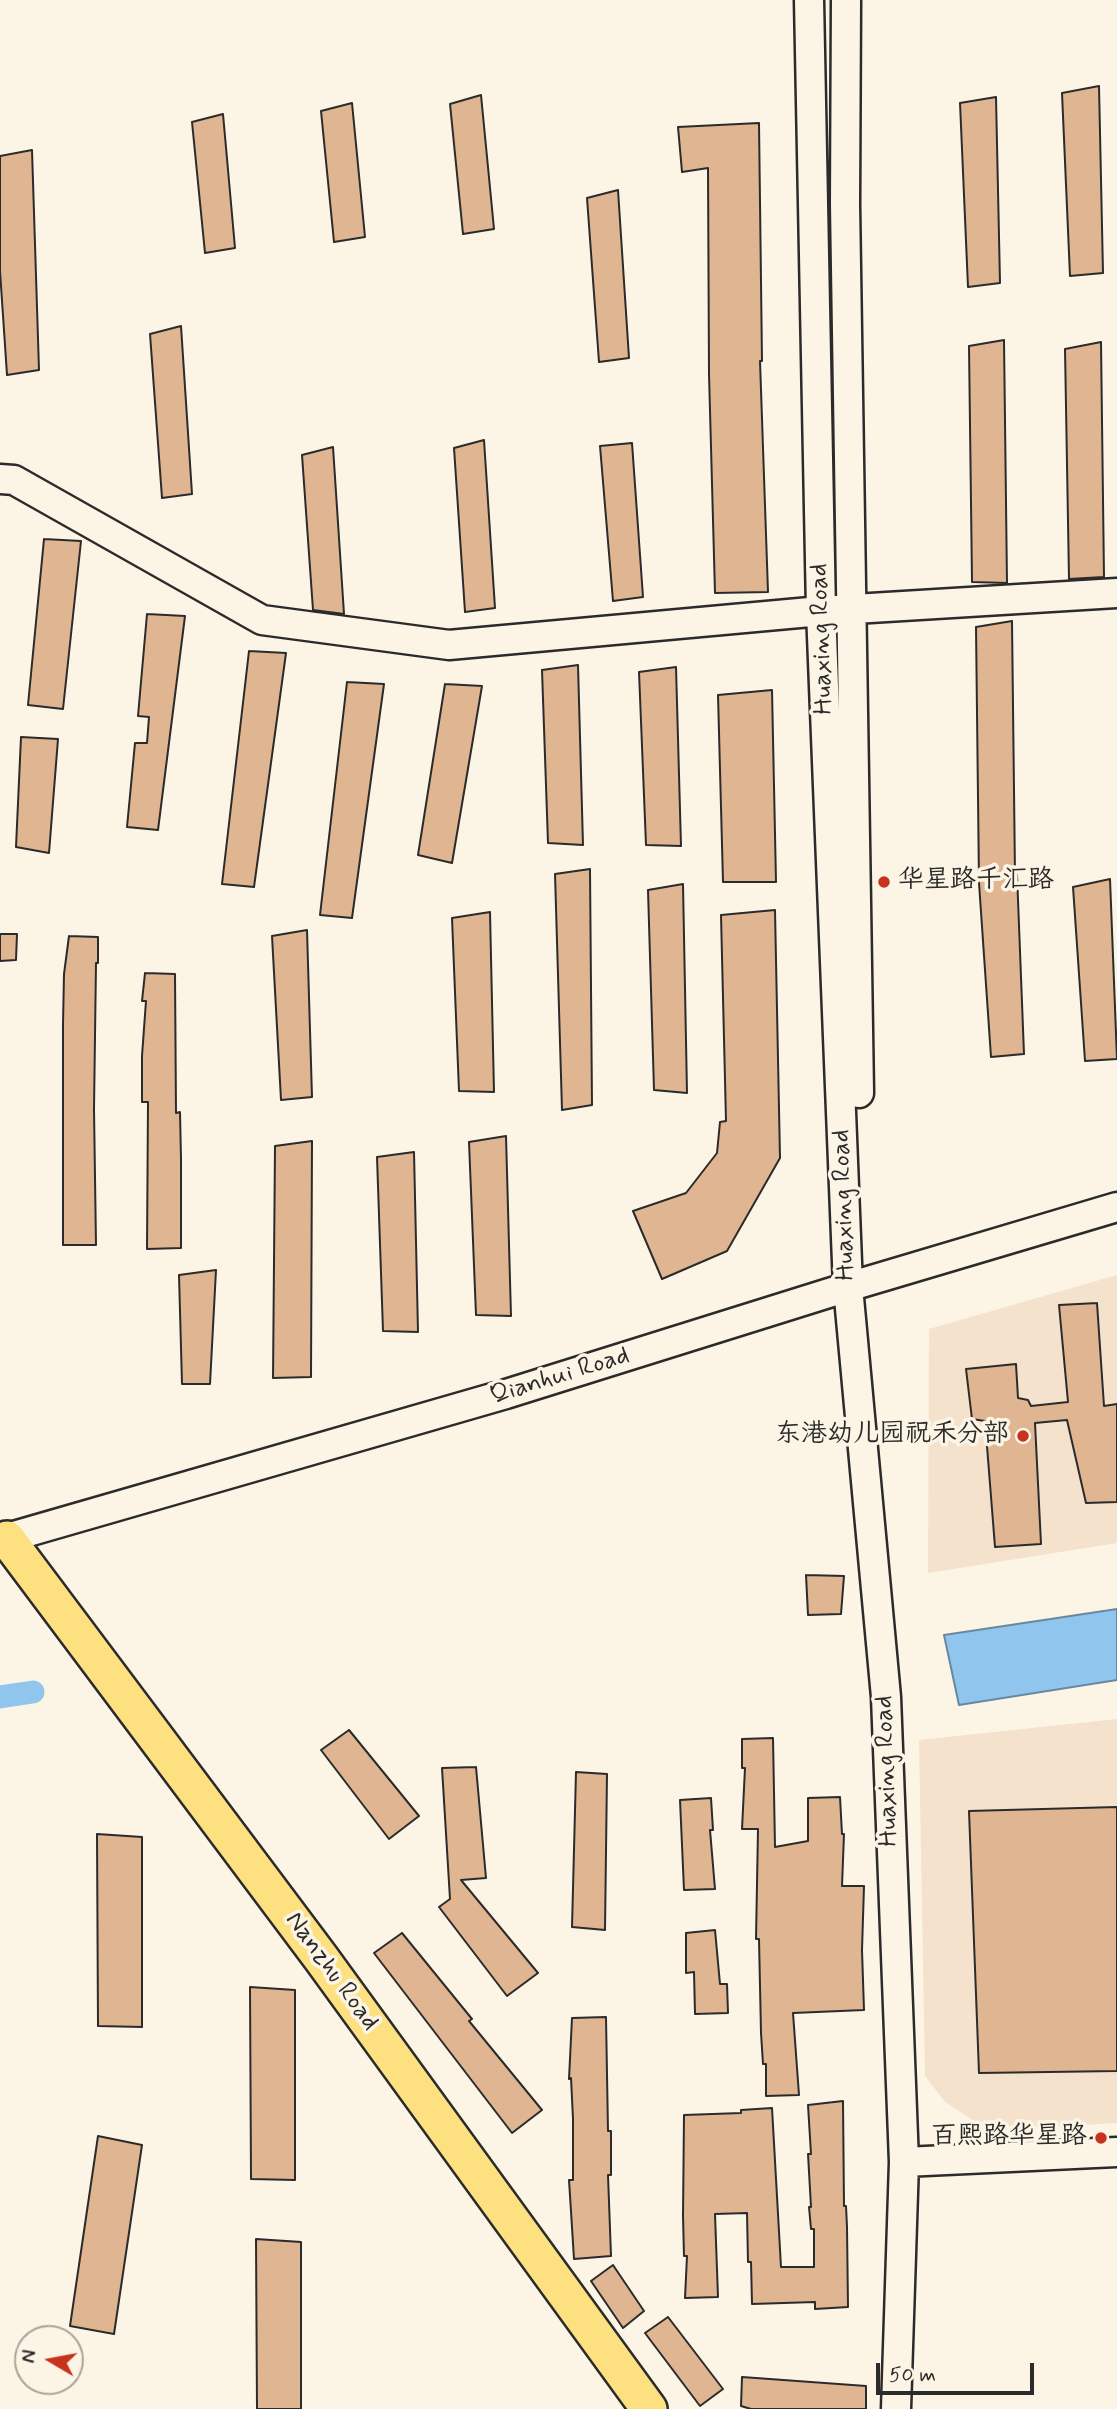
<!DOCTYPE html>
<html>
<head>
<meta charset="utf-8">
<style>
  body { margin:0 }
  #map { position:relative; width:1117px; height:2409px; overflow:hidden; background:#fcf5e5; font-family:Mynerve,sans-serif }
  canvas { display:block }
  .north { position:absolute; left:14px; top:2325px; width:70px; height:70px; box-sizing:border-box; background:#fcf5e5; border:2px solid #a8a49b; border-radius:50%; rotate:280deg; font-size:19px; font-weight:700; line-height:28px; text-align:center; color:#2b2b2b }
  .north::after { content:''; display:block; margin:auto; width:24px; height:32px; background:#c8321e; clip-path:polygon(50% 0,100% 100%,50% 72%,0 100%) }
  .scale { position:absolute; left:876px; top:2363px; width:158px; height:32px; box-sizing:border-box; border:4px solid #2b2b2b; border-top:0; padding-left:9px; font-size:21px; line-height:24px; white-space:nowrap; color:#2b2b2b; -webkit-text-stroke:5px #fcf5e5; paint-order:stroke }
</style>
</head>
<body>
<div id="map">
<canvas width="1117" height="2409"></canvas>
<div class="north">N</div>
<div class="scale">50 m</div>
</div>
<script>
const context = document.querySelector('canvas').getContext('2d');
context.lineJoin = 'round';
function fillPath(path, color) { context.fillStyle = color; context.fill(path, 'evenodd'); }
const toPath = rows => new Path2D(rows.map(r => 'M' + r).join(''));
function stroke(path, color, width, dash) { context.strokeStyle = color; context.lineWidth = width; context.lineCap = dash ? 'butt' : 'round'; context.setLineDash(dash || []); context.stroke(path); }
function label(font, color, halo, rows, align = 'center') {
  context.font = font + ' Mynerve,"LXGW WenKai TC",sans-serif'; context.lineWidth = 7; context.setLineDash([]); context.textBaseline = 'middle'; context.strokeStyle = halo; context.fillStyle = color; for (const [text, x, y, turn = 0] of rows) {
    context.save(); context.translate(x, y); context.rotate((+turn || 0) * Math.PI / 180); context.textAlign = isNaN(turn) ? turn : align; if (halo) context.strokeText(text, 0, 0); context.fillText(text, 0, 0); context.restore();
  }
}
fillPath(toPath([
  [1117,1275,1117,1543,928,1573,929,1329],
  [1117,1719,1117,2123,1052,2127,982,2126,945,2102,925,2076,919,1740]
]), '#f4e2cc');
const water = toPath([
  [1117,1609,1117,1680,959,1705,944,1635,1117,1609]
]);
fillPath(water, '#90c6ee');
stroke(water, '#6888a0', 2);
stroke(toPath([
  [0,1697,33,1692]
]), '#90c6ee', 23);
const building = toPath([
  [1099,86,1103,273,1070,276,1062,93,1099,86],
  [481,95,494,229,463,234,450,104,481,95],
  [996,97,1000,283,968,287,960,103,996,97],
  [352,103,365,237,334,242,321,111,352,103],
  [223,114,235,248,205,253,192,122,223,114],
  [759,123,762,361,760,361,768,592,715,593,709,374,708,168,682,172,678,127,759,123],
  [32,150,39,370,7,375,0,271,0,156,32,150],
  [618,190,629,358,599,362,587,198,618,190],
  [181,326,192,494,162,498,150,334,181,326],
  [1004,340,1007,583,972,582,969,346,1004,340],
  [1101,342,1104,577,1069,579,1065,349,1101,342],
  [484,440,495,608,465,612,454,448,484,440],
  [632,443,643,597,613,601,600,446,632,443],
  [333,447,344,614,313,610,302,455,333,447],
  [44,539,81,541,63,709,28,705,44,539],
  [147,614,185,616,158,830,127,827,135,743,147,743,149,717,138,716,147,614],
  [1012,621,1015,875,1017,874,1024,1054,991,1057,979,883,976,627,1012,621],
  [249,651,286,653,254,887,222,884,249,651],
  [578,665,583,845,548,843,542,670,578,665],
  [676,667,681,846,646,845,639,672,676,667],
  [347,682,384,684,352,918,320,915,347,682],
  [445,684,482,686,452,863,418,855,445,684],
  [772,690,776,882,723,882,718,695,772,690],
  [21,737,58,739,49,853,16,847,21,737],
  [590,869,592,1105,562,1110,555,874,590,869],
  [1110,879,1117,1059,1085,1061,1073,887,1110,879],
  [683,884,687,1093,654,1090,648,890,683,884],
  [775,910,780,1158,727,1251,662,1279,633,1211,686,1193,717,1153,720,1122,726,1121,721,915,775,910],
  [490,912,494,1092,459,1091,452,918,490,912],
  [307,930,312,1097,281,1100,272,936,307,930],
  [0,934,17,934,16,960,0,961,0,934],
  [69,936,98,937,98,963,96,963,94,1109,96,1245,63,1245,63,1024,64,974,69,936],
  [145,973,175,974,176,1113,180,1112,181,1159,181,1248,147,1249,148,1102,142,1102,142,1056,146,1001,142,1001,145,973],
  [506,1136,511,1316,476,1315,469,1142,506,1136],
  [312,1141,311,1377,273,1378,275,1146,312,1141],
  [414,1152,418,1332,383,1331,377,1157,414,1152],
  [216,1270,210,1384,182,1384,179,1275,216,1270],
  [1097,1303,1104,1406,1117,1404,1117,1502,1086,1503,1067,1420,1035,1423,1041,1544,995,1547,985,1421,972,1419,966,1369,1016,1364,1018,1398,1028,1400,1031,1406,1068,1402,1059,1305,1097,1303],
  [806,1575,844,1576,841,1614,808,1615,806,1575],
  [349,1730,419,1816,389,1839,321,1750,349,1730],
  [773,1738,775,1847,808,1841,808,1798,840,1797,842,1834,844,1834,842,1886,864,1886,862,1950,864,2010,793,2013,799,2095,766,2096,766,2064,763,2064,761,2033,759,1939,756,1939,758,1829,742,1829,745,1768,742,1768,742,1739,773,1738],
  [476,1767,486,1878,461,1880,538,1973,507,1996,439,1907,450,1899,442,1768,476,1767],
  [576,1772,607,1774,605,1930,572,1927,576,1772],
  [711,1798,713,1830,710,1830,715,1889,684,1890,680,1800,711,1798],
  [1117,1807,1117,2071,979,2073,969,1811,1117,1807],
  [97,1834,142,1837,142,2027,98,2026,97,1834],
  [715,1930,720,1984,727,1984,728,2013,695,2014,694,1972,686,1973,686,1933,715,1930],
  [402,1933,472,2019,469,2021,542,2110,512,2133,374,1953,402,1933],
  [250,1987,295,1990,295,2180,251,2179,250,1987],
  [606,2017,608,2131,611,2131,611,2175,608,2175,611,2256,574,2259,569,2180,573,2180,573,2119,571,2078,569,2079,572,2018,606,2017],
  [843,2101,844,2206,846,2206,847,2227,848,2307,815,2309,815,2302,752,2304,751,2262,748,2262,747,2213,715,2214,718,2297,685,2298,687,2256,684,2256,683,2216,684,2115,741,2113,741,2110,772,2108,781,2267,814,2267,814,2229,811,2229,809,2207,811,2207,808,2154,811,2154,808,2105,843,2101],
  [98,2136,142,2145,114,2334,70,2326,98,2136],
  [256,2239,301,2242,301,2409,257,2409,256,2239],
  [613,2265,644,2311,623,2328,591,2281,613,2265],
  [668,2317,723,2389,700,2406,645,2333,668,2317],
  [742,2377,866,2386,866,2409,751,2409,741,2406,742,2377]
]);
fillPath(building, '#e0b591');
stroke(building, '#2b2b2b', 2);
const minor = toPath([
  [809,0,821,611,848,1287,886,1697,904,2162,896,2409],
  [846,0,845,204,859,1093],
  [0,479,14,480,262,620,449,645,821,611,1117,593],
  [0,1540,506,1394,848,1287,1117,1207],
  [904,2162,1117,2152]
]);
const major = toPath([
  [7,1539,321,1958,649,2409]
]);
stroke(minor, '#2b2b2b', 33);
stroke(major, '#2b2b2b', 40);
stroke(minor, '#fcf5e5', 28);
stroke(major, '#fde080', 35);
for (const [x, y, r, color] of [
  [884,882,7,"#c8321e"],
  [1023,1436,7,"#c8321e"],
  [1101,2138,7,"#c8321e"]
]) { const dot = new Path2D(); dot.arc(x, y, r, 0, 2 * Math.PI); context.fillStyle = color; context.fill(dot); stroke(dot, '#fcf5e5', 2.5); }
label('26px', '#2b2b2b', '#fcf5e5', [
  ["Huaxing Road",823,639,-92],
  ["Huaxing Road",845,1205,-92],
  ["Qianhui Road",560,1377,-17],
  ["Huaxing Road",888,1771,-92],
  ["Nanzhu Road",331,1972,54]
]);
label('26px', '#2b2b2b', '#fcf5e5', [
  ["华星路千汇路",898,882,"left"],
  ["东港幼儿园祝禾分部",1009,1436],
  ["百熙路华星路",1087,2138]
], 'right');
</script>
</body>
</html>
